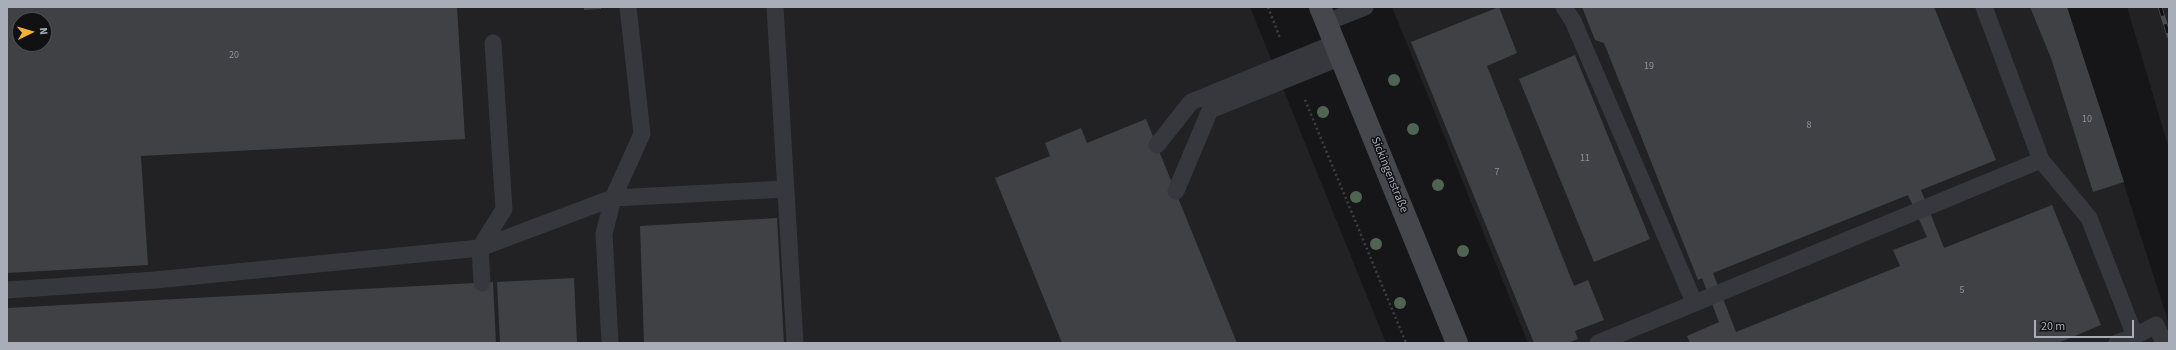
<!DOCTYPE html>
<html>
<head>
<meta charset="utf-8">
<style>
  body { margin:0 }
  #map { position:relative; width:2176px; height:350px; overflow:hidden; background:#161618; font-family:"Source Sans 3",sans-serif }
  canvas { display:block }
  .frame { position:absolute; inset:0; border:8px solid #a8adb8; pointer-events:none }
  .north { position:absolute; left:12px; top:12px; width:40px; height:40px; box-sizing:border-box; background:#111113; border:1px solid #4d4f55; border-radius:50%; rotate:85deg; font-size:11px; font-weight:700; line-height:16px; text-align:center; color:#a8adb8 }
  .north::after { content:''; display:block; margin:auto; width:14px; height:18px; background:#f2b134; clip-path:polygon(50% 0,100% 100%,50% 72%,0 100%) }
  .scale { position:absolute; left:2034px; top:320px; width:100px; height:18px; box-sizing:border-box; border:2px solid #a8adb8; border-top:0; padding-left:5px; font-size:12px; line-height:14px; white-space:nowrap; color:#a8adb8; -webkit-text-stroke:3px #111113; paint-order:stroke }
</style>
</head>
<body>
<div id="map">
<canvas width="2176" height="350"></canvas>
<div class="frame"></div>
<div class="north">N</div>
<div class="scale">20 m</div>
</div>
<script>
const context = document.querySelector('canvas').getContext('2d');
context.lineJoin = 'round';
function fillPath(path, color) { context.fillStyle = color; context.fill(path, 'evenodd'); }
const toPath = rows => new Path2D(rows.map(r => 'M' + r).join(''));
function stroke(path, color, width, dash) { context.strokeStyle = color; context.lineWidth = width; context.lineCap = dash ? 'butt' : 'round'; context.setLineDash(dash || []); context.stroke(path); }
function label(font, color, halo, rows, align = 'center') {
  context.font = font + ' "Source Sans 3",sans-serif'; context.lineWidth = 3; context.setLineDash([]); context.textBaseline = 'middle'; context.strokeStyle = halo; context.fillStyle = color; for (const [text, x, y, turn = 0] of rows) {
    context.save(); context.translate(x, y); context.rotate((+turn || 0) * Math.PI / 180); context.textAlign = isNaN(turn) ? turn : align; if (halo) context.strokeText(text, 0, 0); context.fillText(text, 0, 0); context.restore();
  }
}
fillPath(toPath([
  [7,7,1250,7,1386,343,7,343],
  [20,20,44,20,44,44,20,44],
  [1392,7,2067,7,2169,324,2169,343,1528,343],
  [2127,7,2169,7,2169,149]
]), '#222225');
fillPath(toPath([
  [7,7,457,7,465,139,141,156,148,265,7,273],
  [20,20,44,20,44,44,20,44],
  [584,7,601,7,601,9,584,10],
  [1499,7,1517,53,1487,66,1574,286,1588,280,1604,320,1575,331,1578,339,1568,343,1534,343,1411,42],
  [1582,7,1934,7,1996,160,1921,190,1944,248,2052,205,2101,325,2058,343,1690,343,1687,336,1719,322,1702,278,1698,280,1604,43,1595,40],
  [1908,195,1927,237,1893,250,1900,266,1736,332,1713,273],
  [2030,7,2067,7,2124,182,2093,192,2051,58],
  [1575,55,1650,239,1594,262,1519,79],
  [1146,119,1237,343,1062,343,995,178,1050,156,1045,143,1081,128,1087,143],
  [777,218,784,343,644,343,640,226],
  [574,278,577,343,500,343,497,282],
  [493,282,496,343,7,343,7,308]
]), '#404145');
stroke(toPath([
  [1268,7,1280,38],
  [1305,100,1406,343]
]), '#3d3f44', 2.5, [2, 3]);
stroke(toPath([
  [775,7,795,343],
  [1564,7,1573,21,1694,302],
  [1327,22,1365,7],
  [1157,145,1191,102,1335,43],
  [2041,160,2089,218,2135,336,2156,325,2164,343],
  [1176,191,1210,110,1341,57],
  [482,283,480,248,504,209,493,43],
  [7,290,155,280,480,248,613,198,786,189],
  [610,343,604,234,613,198,642,134,628,7],
  [1598,343,2041,160,1984,7],
  [2117,343,2135,336]
]), '#37383d', 17);
stroke(toPath([
  [1320,7,1457,343]
]), '#45474d', 22);
const rail = toPath([
  [2160,7,2169,36]
]);
stroke(rail, '#4a4c52', 4.5);
stroke(rail, '#111113', 3, [9]);
context.fillStyle = '#506452';
for (const [x, y] of [
  [1394,80],
  [1323,112],
  [1413,129],
  [1438,185],
  [1356,197],
  [1376,244],
  [1463,251],
  [1400,303]
]) { context.beginPath(); context.arc(x, y, 6, 0, 2 * Math.PI); context.fill(); }
label('10px', '#8e929b', null, [
  ["20",234,56],
  ["19",1649,67],
  ["10",2087,120],
  ["8",1809,126],
  ["11",1585,159],
  ["7",1497,173],
  ["5",1962,291]
]);
label('12px', '#a8adb8', '#111113', [
  ["Sickingenstraße",1389,175,68]
]);
</script>
</body>
</html>
